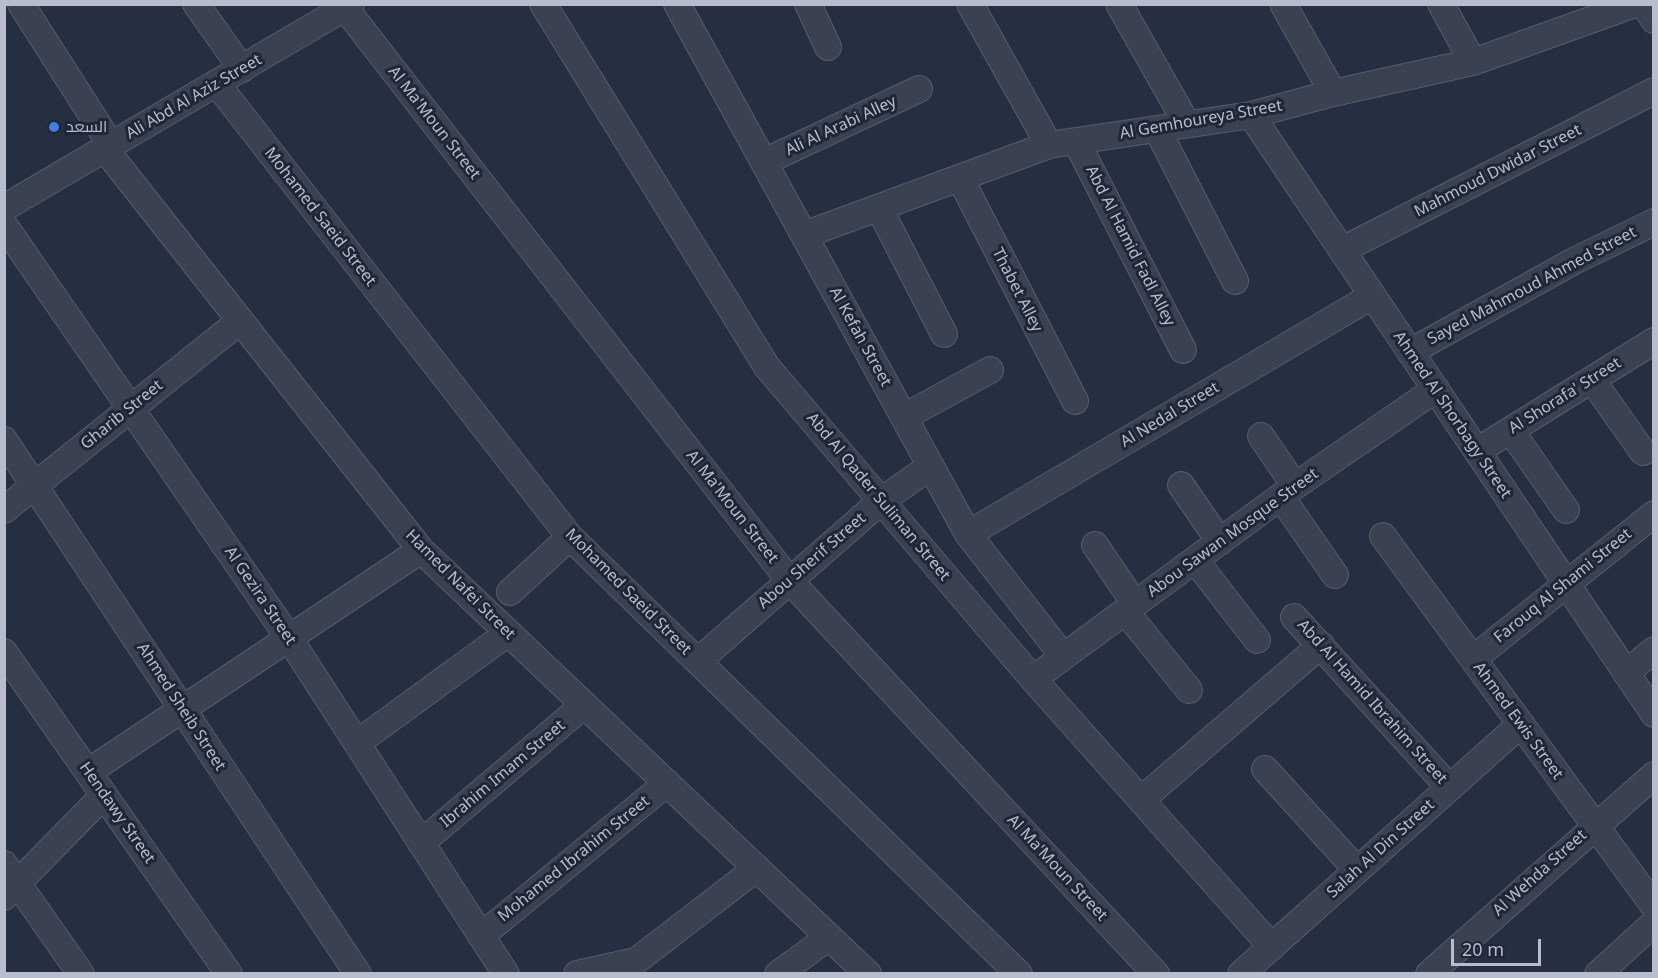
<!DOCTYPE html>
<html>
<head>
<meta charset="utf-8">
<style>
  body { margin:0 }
  #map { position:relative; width:1658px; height:978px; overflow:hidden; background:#262f42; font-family:"Noto Sans",sans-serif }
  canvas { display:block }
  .frame { position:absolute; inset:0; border:6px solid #b7bdcc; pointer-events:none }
  .scale { position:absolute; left:1451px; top:939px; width:90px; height:27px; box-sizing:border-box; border:3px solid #b7bdcc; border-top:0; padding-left:8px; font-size:18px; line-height:21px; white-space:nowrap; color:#b7bdcc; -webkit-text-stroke:4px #1f2737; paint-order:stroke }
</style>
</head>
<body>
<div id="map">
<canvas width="1658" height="978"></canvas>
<div class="frame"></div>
<div class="scale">20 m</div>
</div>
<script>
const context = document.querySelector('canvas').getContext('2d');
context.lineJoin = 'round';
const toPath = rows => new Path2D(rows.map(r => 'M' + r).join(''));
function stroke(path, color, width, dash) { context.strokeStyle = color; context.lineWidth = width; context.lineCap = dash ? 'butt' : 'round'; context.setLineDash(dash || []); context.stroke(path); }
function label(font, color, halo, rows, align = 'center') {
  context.font = font + ' "Noto Sans",Cairo,sans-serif'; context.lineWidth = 6; context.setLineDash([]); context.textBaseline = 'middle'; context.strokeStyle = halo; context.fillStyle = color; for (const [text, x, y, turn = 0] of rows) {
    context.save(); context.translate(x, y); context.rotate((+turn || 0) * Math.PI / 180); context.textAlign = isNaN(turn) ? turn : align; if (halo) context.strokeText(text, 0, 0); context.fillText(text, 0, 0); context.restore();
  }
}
const minor = toPath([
  [21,4,111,145],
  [196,4,242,69],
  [342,4,789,580,1156,974],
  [543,4,767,367,1033,679,1272,947],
  [677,4,968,534,1063,656],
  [808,4,828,47],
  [970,4,1049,145],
  [1119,4,1187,124],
  [1283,4,1333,93],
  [1441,4,1473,62],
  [1644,4,1654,20],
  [217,84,570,537,1019,974],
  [1251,115,1654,714],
  [1157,129,1235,281],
  [1076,141,1183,350],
  [105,149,421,550,868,974],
  [764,162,919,89],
  [960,178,1075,401],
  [4,208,351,4],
  [879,208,944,334],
  [4,225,289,638,506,974],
  [804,235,1049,145,1251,115,1333,93,1473,62,1635,4],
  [1342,250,1654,91],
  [1410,352,1574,261,1654,222],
  [1592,380,1643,452],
  [904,417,990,370],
  [1511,431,1566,510],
  [1261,436,1295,486],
  [4,440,358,974],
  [1477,451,1654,341],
  [1181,485,1220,542],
  [1281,497,1335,575],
  [4,510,240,321],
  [968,534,1372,296],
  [1383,536,1654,906],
  [1095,545,1135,604],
  [1195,560,1257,640],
  [510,592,570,537],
  [1125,611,1189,690],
  [1294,617,1450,788],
  [4,652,229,974],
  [1473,659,1654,514],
  [698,661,881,501,931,466],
  [1626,673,1654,650],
  [1033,679,1295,486,1436,389],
  [357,743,508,633],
  [1265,769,1357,870],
  [88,772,421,550],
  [1141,800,1321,645],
  [421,843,584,705],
  [4,864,81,974],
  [4,897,104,795],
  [481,936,667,783],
  [577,974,636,961,757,868],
  [778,974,829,937],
  [1241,974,1521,724],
  [1429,974,1654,775],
  [1598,974,1654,923]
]);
stroke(minor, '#555d6c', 28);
stroke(minor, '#3a4252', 26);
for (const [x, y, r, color] of [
  [54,127,6,"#3f7fe0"]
]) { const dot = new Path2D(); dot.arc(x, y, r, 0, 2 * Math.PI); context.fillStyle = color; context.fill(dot); stroke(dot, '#1f2737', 2); }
label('16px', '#b7bdcc', '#1f2737', [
  ["Ali Abd Al Aziz Street",194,97,-30],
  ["Al Gemhoureya Street",1201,120,-10],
  ["Al Ma'Moun Street",434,123,52],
  ["Ali Al Arabi Alley",841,126,-25],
  ["Mahmoud Dwidar Street",1498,171,-27],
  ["Mohamed Saeid Street",320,217,52],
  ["Abd Al Hamid Fadl Alley",1130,246,63],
  ["Sayed Mahmoud Ahmed Street",1532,286,-28],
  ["Thabet Alley",1017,290,63],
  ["Al Kefah Street",860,337,61],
  ["Al Shorafa' Street",1565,396,-32],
  ["Gharib Street",122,415,-39],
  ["Al Nedal Street",1170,415,-31],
  ["Ahmed Al Shorbagy Street",1452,415,56],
  ["Abd Al Qader Suliman Street",878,497,50],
  ["Al Ma'Moun Street",732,507,52],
  ["Abou Sawan Mosque Street",1233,533,-36],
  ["Abou Sherif Street",812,561,-41],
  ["Hamed Nafei Street",460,585,45],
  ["Farouq Al Shami Street",1563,586,-39],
  ["Mohamed Saeid Street",628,592,45],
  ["Al Gezira Street",260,596,56],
  ["Abd Al Hamid Ibrahim Street",1372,702,48],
  ["Ahmed Sheib Street",181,707,57],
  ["Ahmed Ewis Street",1518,721,54],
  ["Ibrahim Imam Street",503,774,-40],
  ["Hendawy Street",117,813,55],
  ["Salah Al Din Street",1381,849,-42],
  ["Mohamed Ibrahim Street",574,859,-39],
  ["Al Ma'Moun Street",1057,868,47],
  ["Al Wehda Street",1540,873,-42]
]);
label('16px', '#b7bdcc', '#1f2737', [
  ["السعد",66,127]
], 'left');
</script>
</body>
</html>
